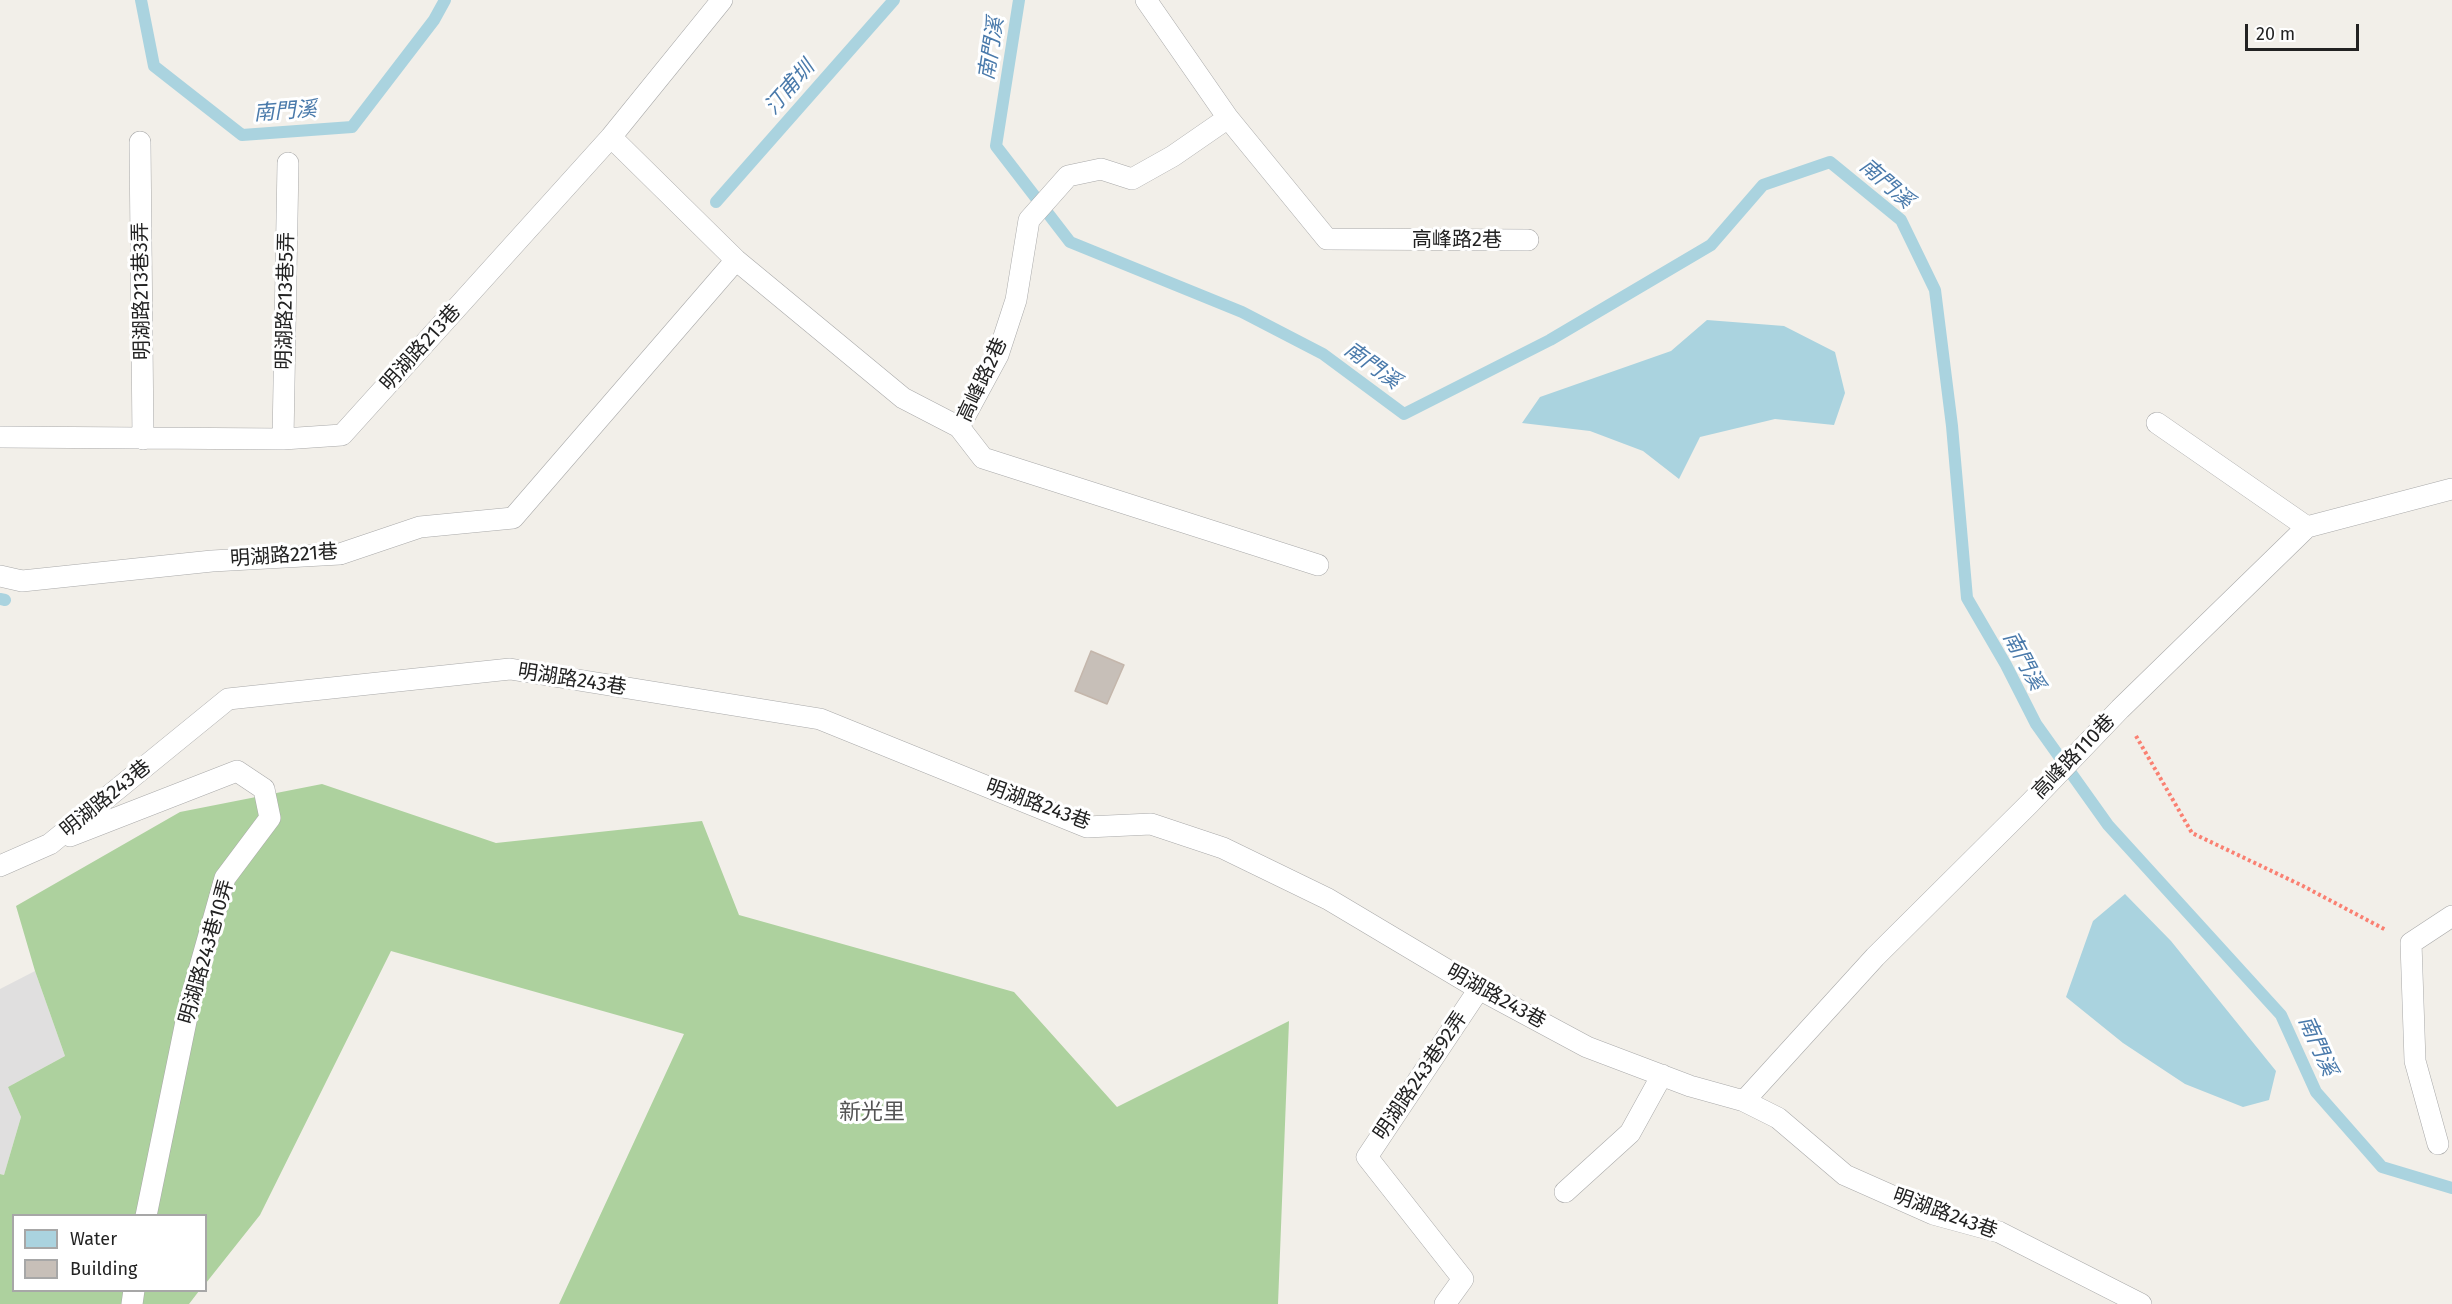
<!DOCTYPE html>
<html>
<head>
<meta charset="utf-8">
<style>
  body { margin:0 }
  #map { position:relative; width:2452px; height:1304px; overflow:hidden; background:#f2efe9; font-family:"Fira Sans",sans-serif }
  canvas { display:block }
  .legend { position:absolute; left:12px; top:1214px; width:195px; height:78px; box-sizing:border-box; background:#fff; border:2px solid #a7a7a7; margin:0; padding:8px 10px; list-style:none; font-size:18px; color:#222 }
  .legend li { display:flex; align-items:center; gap:12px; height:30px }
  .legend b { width:30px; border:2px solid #a7a7a7 }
  .scale { position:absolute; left:2245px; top:24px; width:114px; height:27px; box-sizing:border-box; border:3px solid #222; border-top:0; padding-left:8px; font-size:18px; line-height:21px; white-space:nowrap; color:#222; -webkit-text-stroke:4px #fff; paint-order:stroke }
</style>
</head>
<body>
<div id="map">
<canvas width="2452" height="1304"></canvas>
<ul class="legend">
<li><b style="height:16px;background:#aad3df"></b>Water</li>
<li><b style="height:16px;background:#c7bfb8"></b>Building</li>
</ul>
<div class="scale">20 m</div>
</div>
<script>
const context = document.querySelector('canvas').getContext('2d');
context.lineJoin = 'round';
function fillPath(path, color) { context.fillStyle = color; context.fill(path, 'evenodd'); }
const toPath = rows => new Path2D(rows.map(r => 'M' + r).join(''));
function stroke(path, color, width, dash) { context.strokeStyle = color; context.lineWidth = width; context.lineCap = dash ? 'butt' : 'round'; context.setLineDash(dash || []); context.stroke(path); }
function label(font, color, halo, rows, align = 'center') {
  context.font = font + ' "Fira Sans","Noto Sans TC",sans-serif'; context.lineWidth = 6; context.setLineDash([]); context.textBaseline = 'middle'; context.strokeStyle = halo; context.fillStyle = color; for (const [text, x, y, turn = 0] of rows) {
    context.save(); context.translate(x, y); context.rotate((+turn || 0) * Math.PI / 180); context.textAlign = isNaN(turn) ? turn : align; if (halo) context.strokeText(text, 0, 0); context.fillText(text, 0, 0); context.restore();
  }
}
fillPath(toPath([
  [35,971,65,1056,8,1087,21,1117,4,1175,0,1174,0,989]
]), '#e0dfdf');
fillPath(toPath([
  [322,784,496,843,702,821,739,915,1014,992,1117,1107,1289,1021,1278,1304,559,1304,684,1034,391,951,260,1215,206,1283,206,1216,14,1216,14,1290,199,1291,189,1304,0,1304,0,1174,4,1175,21,1117,8,1087,65,1056,35,971,16,906,180,812]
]), '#add19e');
fillPath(toPath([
  [1707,320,1784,326,1835,352,1845,393,1834,425,1775,419,1700,437,1679,479,1643,451,1590,431,1522,423,1540,397,1671,351],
  [2125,894,2171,941,2276,1071,2269,1100,2243,1107,2185,1084,2123,1043,2066,997,2093,921]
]), '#aad3df');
stroke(toPath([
  [141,0,154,66,242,135,352,127,434,20,445,0],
  [1019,0,996,146,1070,242,1242,312,1323,354,1404,414,1550,340,1711,245,1763,185,1830,162,1901,220,1935,290,1952,426,1967,598,2006,665,2036,724,2108,825,2281,1015,2316,1092,2382,1167,2452,1188],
  [716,202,894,0],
  [0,599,5,600]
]), '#aad3df', 12);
const building = toPath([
  [1091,651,1124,665,1107,704,1075,691,1091,651]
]);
fillPath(building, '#c7bfb8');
stroke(building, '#c4b6ab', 1.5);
const service = toPath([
  [1146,0,1228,118,1327,239,1528,240],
  [611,137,736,260,903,398,959,427,983,458,1318,565],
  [140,142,143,439],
  [2157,423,2307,527],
  [959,427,998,355,1016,300,1029,220,1068,176,1101,169,1132,179,1173,156,1228,118],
  [0,437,283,439,342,435,611,137,722,0],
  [283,439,288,163],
  [0,576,22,581,212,561,340,554,420,527,513,518,736,260],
  [70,836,237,771,264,789,270,818,225,878,190,1002,146,1216],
  [0,866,50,844,228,699,510,669,820,719,1087,827,1151,824,1223,848,1328,899,1479,989,1587,1047,1690,1086,1744,1101,1778,1118,1845,1175,1933,1214,1999,1232,2141,1304],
  [1744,1101,1875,957,2030,803,2120,709,2307,527,2452,489],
  [2438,1144,2415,1061,2411,943,2452,916],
  [1565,1192,1630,1133,1662,1075],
  [132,1304,134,1290],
  [1445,1304,1463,1279,1367,1157,1479,989]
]);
stroke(service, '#a9a9a9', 22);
stroke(toPath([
  [2136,736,2192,833,2303,886,2386,930]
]), '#fa8072', 4, [3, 3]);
stroke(service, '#fff', 21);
label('20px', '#222', '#fff', [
  ["高峰路2巷",1457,240],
  ["明湖路213巷3弄",142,291,-91],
  ["明湖路213巷5弄",286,301,-89],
  ["明湖路213巷",421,348,-48],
  ["高峰路2巷",983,380,-65],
  ["明湖路221巷",284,556,-4],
  ["明湖路243巷",572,680,9],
  ["高峰路110巷",2074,757,-46],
  ["明湖路243巷",106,799,-39],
  ["明湖路243巷",1038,805,20],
  ["明湖路243巷10弄",207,952,-74],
  ["明湖路243巷",1496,997,29],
  ["明湖路243巷92弄",1421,1076,-56],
  ["明湖路243巷",1945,1214,20]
]);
label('italic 21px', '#4a7aab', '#fff', [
  ["南門溪",992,49,-81],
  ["汀甫圳",790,88,-49],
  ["南門溪",285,112,-4],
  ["南門溪",1886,184,41],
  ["南門溪",1372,366,36],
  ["南門溪",2023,661,62],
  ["南門溪",2317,1046,66]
]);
label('22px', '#555', '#fff', [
  ["新光里",872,1113]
]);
</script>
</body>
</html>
